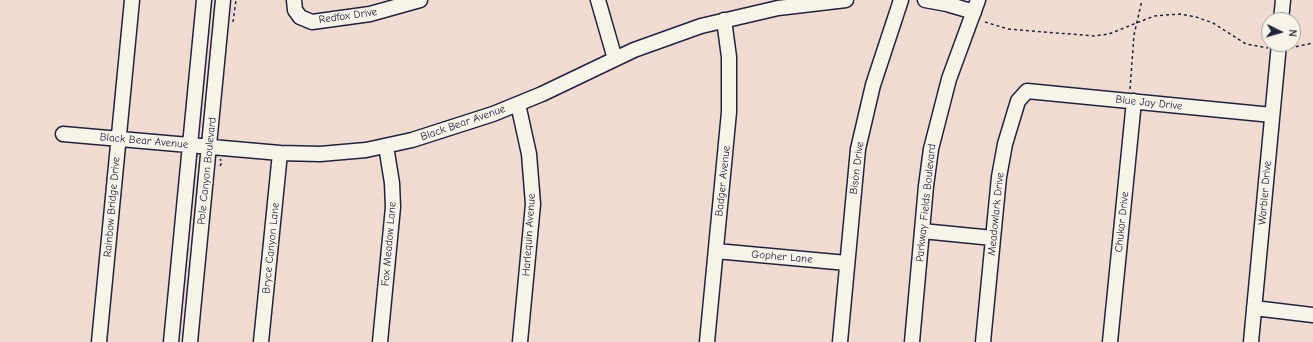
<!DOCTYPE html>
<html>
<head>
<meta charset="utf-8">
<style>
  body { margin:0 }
  #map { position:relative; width:1313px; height:342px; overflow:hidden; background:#f0dbd2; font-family:"Comic Neue",sans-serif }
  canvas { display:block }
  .north { position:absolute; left:1261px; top:12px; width:40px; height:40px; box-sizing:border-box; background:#f7f3e8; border:1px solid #a29fa3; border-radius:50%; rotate:95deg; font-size:11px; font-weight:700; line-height:16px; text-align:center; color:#22223b }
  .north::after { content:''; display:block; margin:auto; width:14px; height:18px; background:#22223b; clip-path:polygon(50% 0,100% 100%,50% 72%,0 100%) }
</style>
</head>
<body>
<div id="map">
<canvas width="1313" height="342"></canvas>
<div class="north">N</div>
</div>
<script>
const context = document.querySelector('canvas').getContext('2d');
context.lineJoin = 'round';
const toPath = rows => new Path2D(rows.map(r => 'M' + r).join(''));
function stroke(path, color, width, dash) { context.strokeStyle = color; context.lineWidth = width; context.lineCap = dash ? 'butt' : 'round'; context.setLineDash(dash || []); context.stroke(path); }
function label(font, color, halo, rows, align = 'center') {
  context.font = font + ' "Comic Neue",sans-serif'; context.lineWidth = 3; context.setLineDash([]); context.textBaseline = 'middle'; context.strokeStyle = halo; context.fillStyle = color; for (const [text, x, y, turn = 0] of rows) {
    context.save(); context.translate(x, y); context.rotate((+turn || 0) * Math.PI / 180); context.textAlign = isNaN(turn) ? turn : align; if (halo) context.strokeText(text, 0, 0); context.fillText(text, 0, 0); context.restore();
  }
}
const minor = toPath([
  [294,0,295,10,300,17,312,22,370,14,420,0],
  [598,0,615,59],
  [925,0,947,4,974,12],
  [1281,20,1283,0],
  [518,104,529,154,533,204,520,342],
  [63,134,280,153,320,154,366,150,412,140,493,114,542,94,634,50,701,26,778,8,846,0],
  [922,231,993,238],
  [716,251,847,263],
  [1254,308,1313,315],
  [99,342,132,0],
  [171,342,204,0],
  [190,342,223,0],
  [261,342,280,153],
  [380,342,393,207,392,183,386,146],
  [707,342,729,112,729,57,724,20],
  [840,342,858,149,873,85,901,0],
  [912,342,926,186,931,149,949,79,978,0],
  [983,342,999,177,1005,144,1018,101,1027,91,1272,115],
  [1110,342,1134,101],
  [1251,342,1279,44]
]);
stroke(minor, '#22223b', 17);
stroke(toPath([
  [233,22,236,0],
  [985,22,1008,29,1094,36,1109,34,1154,16,1180,14,1196,17,1213,23,1246,44,1268,48],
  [1290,48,1313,43],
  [1130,89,1134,35,1142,0],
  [220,166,222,162,220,159]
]), '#22223b', 1.5, [3, 3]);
stroke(minor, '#f7f3e8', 14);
label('11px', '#22223b', '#f7f3e8', [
  ["Redfox Drive",348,16,-8],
  ["Blue Jay Drive",1149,103,6],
  ["Black Bear Avenue",463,123,-19],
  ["Black Bear Avenue",144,141,5],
  ["Bison Drive",857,168,-83],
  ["Pole Canyon Boulevard",207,171,-84],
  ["Badger Avenue",723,181,-84],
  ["Warbler Drive",1265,193,-85],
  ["Parkway Fields Boulevard",926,203,-84],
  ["Rainbow Bridge Drive",112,207,-85],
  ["Meadowlark Drive",996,214,-84],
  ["Chukar Drive",1122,222,-84],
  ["Harlequin Avenue",529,235,-86],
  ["Fox Meadow Lane",389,244,-85],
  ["Bryce Canyon Lane",271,248,-84],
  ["Gopher Lane",782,257,5]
]);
</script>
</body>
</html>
